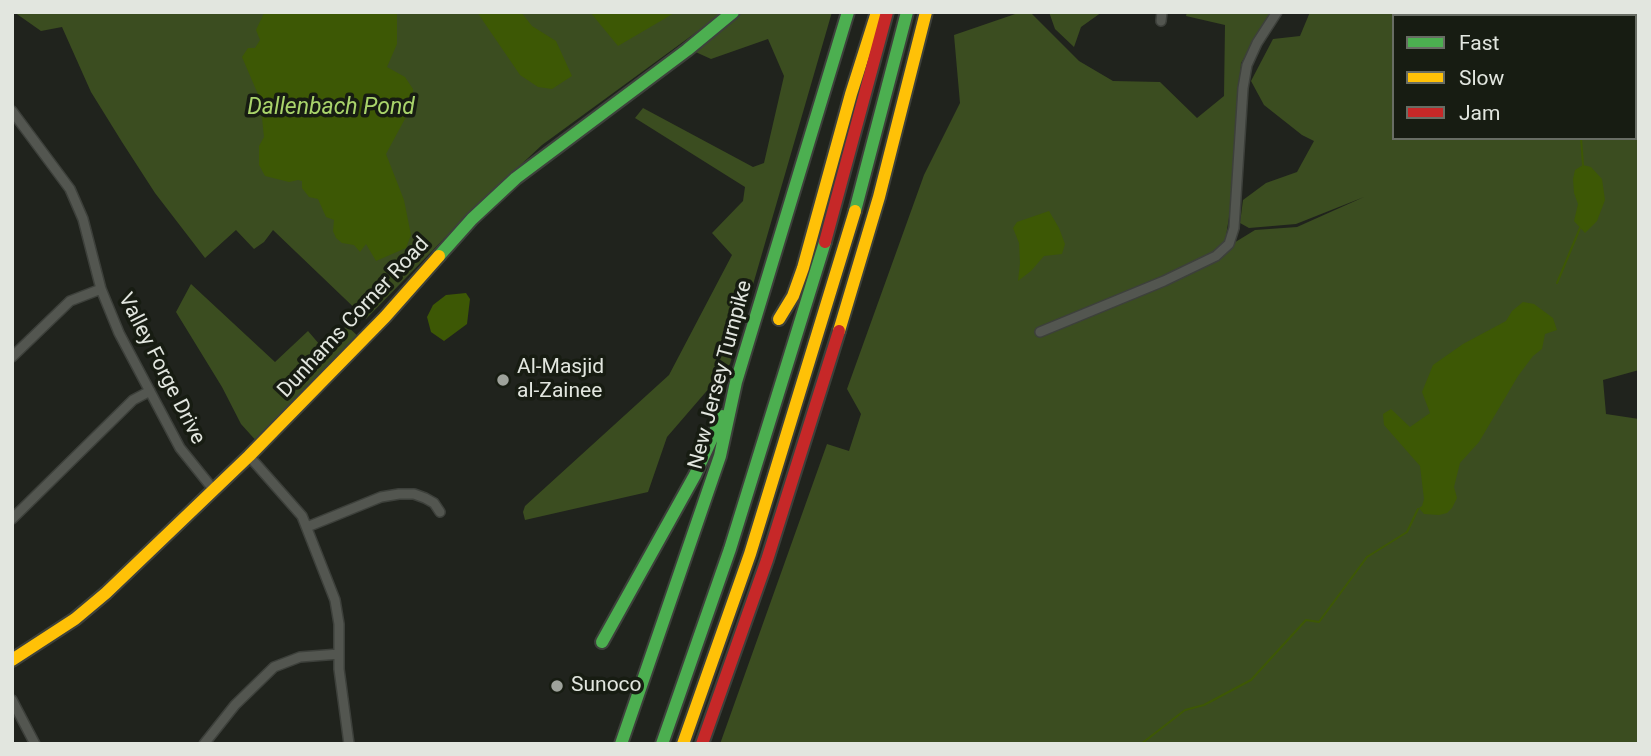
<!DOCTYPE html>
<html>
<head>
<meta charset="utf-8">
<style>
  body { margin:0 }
  #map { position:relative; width:1651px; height:756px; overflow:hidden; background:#20231d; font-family:Roboto,sans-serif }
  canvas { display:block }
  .frame { position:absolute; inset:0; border:14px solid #e2e6df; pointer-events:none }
  .legend { position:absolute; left:1392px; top:14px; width:245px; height:126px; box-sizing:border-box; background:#171c12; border:2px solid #686d64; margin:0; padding:9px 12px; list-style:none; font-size:21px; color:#e2e6df }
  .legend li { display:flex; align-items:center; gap:14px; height:35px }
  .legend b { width:35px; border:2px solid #686d64 }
</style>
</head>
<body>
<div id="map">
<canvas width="1651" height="756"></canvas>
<div class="frame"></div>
<ul class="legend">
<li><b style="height:9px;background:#4caf50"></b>Fast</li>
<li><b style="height:9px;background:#ffc107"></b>Slow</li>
<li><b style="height:9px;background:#c62828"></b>Jam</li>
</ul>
</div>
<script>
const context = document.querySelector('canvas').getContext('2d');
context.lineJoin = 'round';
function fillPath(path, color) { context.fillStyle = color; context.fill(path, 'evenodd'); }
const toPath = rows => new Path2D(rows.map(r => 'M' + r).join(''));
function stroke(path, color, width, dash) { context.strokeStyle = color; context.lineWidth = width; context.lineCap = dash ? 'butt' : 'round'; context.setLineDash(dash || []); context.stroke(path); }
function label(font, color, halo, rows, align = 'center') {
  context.font = font + ' Roboto,sans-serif'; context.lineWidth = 7; context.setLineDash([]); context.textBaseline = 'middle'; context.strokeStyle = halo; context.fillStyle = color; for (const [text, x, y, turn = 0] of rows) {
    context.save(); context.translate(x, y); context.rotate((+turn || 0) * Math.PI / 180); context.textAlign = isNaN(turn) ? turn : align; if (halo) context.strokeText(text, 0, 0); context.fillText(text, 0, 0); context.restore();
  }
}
fillPath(toPath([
  [14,12,724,12,542,145,468,214,366,319,273,230,264,242,254,249,236,230,205,258,155,193,122,142,91,92,62,27,41,31],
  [733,12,832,12,730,364,667,437,648,492,525,520,523,512,525,506,669,375,732,255,712,233,743,201,745,187,635,118,643,108,753,167,764,163,784,76,768,39,711,59,689,49],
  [1021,12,1030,12,1079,61,1113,81,1160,82,1197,118,1224,96,1225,25,1186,16,1187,12,1274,12,1241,63,1235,179,1224,249,1255,230,1297,227,1364,197,1296,224,1249,228,1240,223,1243,200,1266,183,1297,172,1314,141,1302,135,1264,105,1251,81,1273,39,1300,36,1310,12,1528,12,1532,16,1394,16,1394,138,1635,138,1635,86,1639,87,1639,370,1603,380,1606,414,1639,419,1639,744,720,744,827,444,849,451,861,414,847,389,924,175,960,103,954,35],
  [1049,12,1102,12,1081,27,1074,47,1055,29],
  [1547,12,1639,12,1639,79,1635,77,1635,16,1552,16],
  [191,284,275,362,308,331,320,345,347,326,361,339,259,444,241,424,222,387,176,312]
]), '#3b4d20');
fillPath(toPath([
  [397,12,397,44,387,67,405,77,413,89,413,104,386,154,404,200,411,235,406,248,376,261,366,244,360,252,354,245,342,243,336,238,333,231,334,220,326,217,318,199,309,197,302,188,302,181,298,180,289,182,265,176,259,165,259,146,264,137,260,99,242,57,248,48,255,48,260,40,256,30,264,13],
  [477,12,521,12,532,26,556,41,572,76,552,89,538,87,520,75],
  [590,12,676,12,618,46],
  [1583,165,1591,167,1602,179,1605,200,1597,221,1585,233,1574,221,1578,204,1574,193,1573,179,1575,170],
  [1049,211,1059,228,1065,244,1062,254,1044,256,1031,271,1018,281,1020,263,1019,243,1013,228,1017,222],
  [466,293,470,299,467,324,444,341,431,332,427,317,433,305,446,295],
  [1523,302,1534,304,1553,318,1557,330,1545,334,1542,349,1533,356,1518,376,1479,442,1460,463,1454,487,1457,498,1452,508,1447,513,1439,515,1424,514,1419,508,1422,506,1424,499,1420,466,1384,425,1383,414,1391,409,1410,427,1430,413,1422,392,1433,365,1463,344,1506,321,1512,311]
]), '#3d5805');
stroke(toPath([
  [1581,138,1583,165],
  [1557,283,1580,228],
  [1141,744,1185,710,1204,705,1251,680,1306,620,1319,622,1367,557,1407,532,1418,509]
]), '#3d5805', 2);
const street = toPath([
  [1161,21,1162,12],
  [12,111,70,189,83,219,101,289,119,333,180,448,213,489],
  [1040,332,1164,281,1216,256,1229,244,1234,228,1243,88,1247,65,1257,43,1277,12],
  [12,357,70,301,101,289],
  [249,456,302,516,335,600,339,624,339,669,349,744],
  [12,519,133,400,150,391],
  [307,527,381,497,399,494,414,494,425,498,434,503,440,512],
  [12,700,35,744],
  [204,744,235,705,274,667,300,657,339,654]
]);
const fast = toPath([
  [855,211,907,12],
  [439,256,472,219,516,178,687,50,733,12],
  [602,642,695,475,722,416],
  [621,744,720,456,736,382,848,12],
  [662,744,730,549,825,242]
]);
const slow = toPath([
  [1635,82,1639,84],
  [779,319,793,296,803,268,851,94,877,12],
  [839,331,879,197,926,12],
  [12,660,75,619,106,593,249,456,385,317,439,256],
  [683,744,750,554,855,211]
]);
const jam = toPath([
  [1542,12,1547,16],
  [825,242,887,12],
  [702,744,767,560,839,331]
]);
stroke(street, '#3d403b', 12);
stroke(fast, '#3d403b', 16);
stroke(slow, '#3d403b', 16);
stroke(jam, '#3d403b', 16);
stroke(street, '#535650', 9);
stroke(fast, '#4caf50', 12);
stroke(slow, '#ffc107', 12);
stroke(jam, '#c62828', 12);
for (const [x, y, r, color] of [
  [503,380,7,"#9ea29b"],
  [557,686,7,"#9ea29b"]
]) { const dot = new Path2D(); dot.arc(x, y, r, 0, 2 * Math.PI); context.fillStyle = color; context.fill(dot); stroke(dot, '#171c12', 2.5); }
label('21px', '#e2e6df', '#171c12', [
  ["Dunhams Corner Road",354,318,-47],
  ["Valley Forge Drive",161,369,63],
  ["New Jersey Turnpike",721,375,-75]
]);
label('21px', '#e2e6df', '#171c12', [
  ["Al-Masjid",517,368],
  ["al-Zainee",517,392],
  ["Sunoco",571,686]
], 'left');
label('italic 23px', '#a9d46b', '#171c12', [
  ["Dallenbach Pond",331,108]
]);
</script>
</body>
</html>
